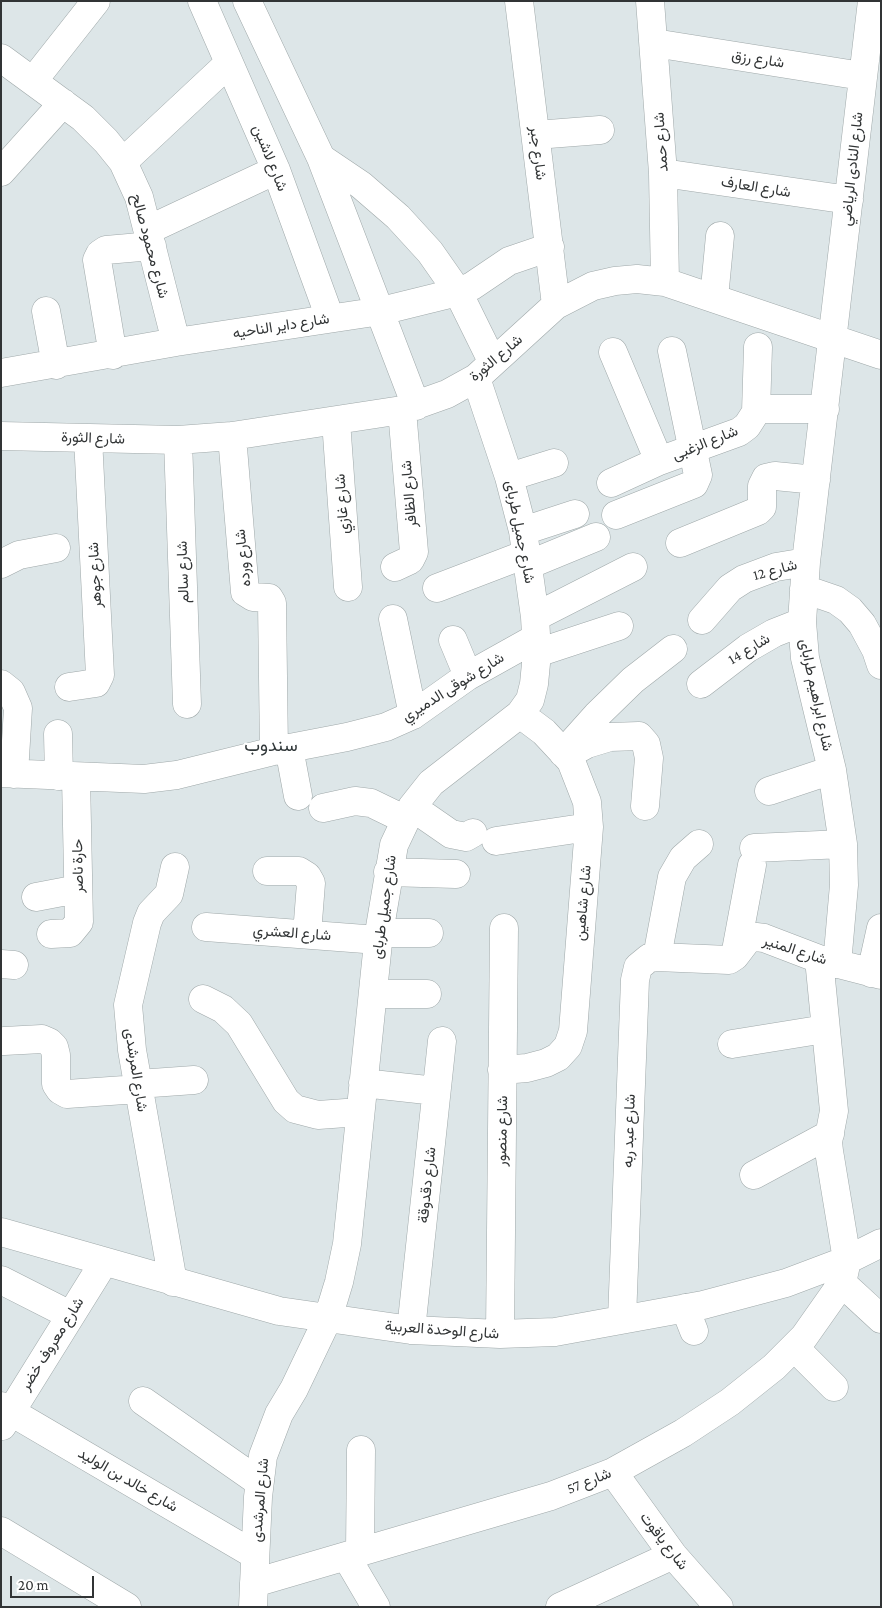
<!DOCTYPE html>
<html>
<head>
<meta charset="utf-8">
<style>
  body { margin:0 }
  #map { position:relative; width:882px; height:1608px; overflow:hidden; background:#dde6e8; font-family:"Crimson Pro",serif }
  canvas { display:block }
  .frame { position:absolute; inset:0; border:2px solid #313435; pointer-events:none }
  .scale { position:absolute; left:10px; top:1576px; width:84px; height:22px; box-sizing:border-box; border:2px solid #313435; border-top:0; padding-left:6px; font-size:15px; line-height:18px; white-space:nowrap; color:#313435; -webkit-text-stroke:4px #fff; paint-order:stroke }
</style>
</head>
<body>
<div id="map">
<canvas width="882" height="1608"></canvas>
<div class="frame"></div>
<div class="scale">20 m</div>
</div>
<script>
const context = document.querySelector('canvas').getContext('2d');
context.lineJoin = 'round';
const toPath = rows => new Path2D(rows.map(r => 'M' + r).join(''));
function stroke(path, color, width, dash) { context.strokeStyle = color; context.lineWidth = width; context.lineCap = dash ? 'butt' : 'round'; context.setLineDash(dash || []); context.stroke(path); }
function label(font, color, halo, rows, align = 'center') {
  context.font = font + ' "Crimson Pro",Vazirmatn,serif'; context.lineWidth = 4; context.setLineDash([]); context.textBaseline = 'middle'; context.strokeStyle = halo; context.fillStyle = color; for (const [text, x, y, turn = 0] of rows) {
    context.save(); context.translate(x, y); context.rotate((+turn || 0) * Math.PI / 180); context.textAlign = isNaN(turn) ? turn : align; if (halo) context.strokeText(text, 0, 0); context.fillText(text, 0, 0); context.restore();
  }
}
const minor = toPath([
  [202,1,276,170,330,318],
  [247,1,321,158,416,406],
  [519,1,556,305],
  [650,1,663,173,665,282],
  [654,43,862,76],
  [1,58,83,118,106,141,123,162,139,197,176,342],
  [33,81,96,1],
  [536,135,600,130],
  [321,158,361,185,398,217,430,252,458,292,492,361],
  [123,162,229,63],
  [1,172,63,103],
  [663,173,849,200],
  [148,230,276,170],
  [714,298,720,236],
  [46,311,56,365],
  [613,352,659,461],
  [113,355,97,260,100,254,106,250,152,246],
  [1,373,176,342,381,311,458,292,472,286,509,261,550,247],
  [756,412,758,347],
  [336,421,348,587],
  [1,436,178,440,232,436,402,410,447,394,476,378,556,305,593,286,615,281,637,279,665,282,881,355],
  [232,436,245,592,253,597,269,598,272,603,274,751],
  [178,440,187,704],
  [509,477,554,463],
  [611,483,659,461,739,432,747,426,756,412,760,409,825,409],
  [616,515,694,484,698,475,672,351],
  [523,531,575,514],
  [680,543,758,511,762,507,762,486,766,478,775,476,816,480],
  [1,564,19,555,56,548],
  [528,565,596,537],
  [395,567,410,560,414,552,402,410],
  [437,588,526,554],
  [804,589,836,600,850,610,862,624,876,650,881,665],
  [535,617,633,567],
  [393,619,413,715],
  [702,620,730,588,744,579,776,567,806,562],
  [453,640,468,676],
  [537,653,619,626],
  [1,684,11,692,18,708,14,774],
  [701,684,748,648,774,633,802,622],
  [69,687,96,683,100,675,88,438],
  [58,734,59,776],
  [289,748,298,796],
  [563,753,597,715,633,680,673,649],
  [567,755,587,744,610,737,639,736,646,744,649,758,645,806],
  [1,773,144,779,177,775,274,751,347,737,386,727,413,715,468,676,536,638],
  [769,791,832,770],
  [412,807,451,834,466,837,473,833],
  [323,808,355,801,371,803,404,819],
  [496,841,589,827],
  [754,848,843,844],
  [267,871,299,871,307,876,311,883,307,934],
  [388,872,456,874],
  [36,897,78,889],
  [206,927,378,940],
  [379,933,429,933],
  [51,934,70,933,79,922,76,777],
  [735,956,752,865],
  [657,957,672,877,683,858,699,844],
  [1,964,14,965],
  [837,964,844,885,843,844,832,770,805,658,802,622,806,562,872,1],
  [871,973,881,928],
  [373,994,427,994],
  [203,999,223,1009,239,1024,286,1101,295,1109,318,1115,360,1112],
  [4,1041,42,1039,49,1042,54,1047,56,1055,56,1084,60,1090,67,1094,139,1089],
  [732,1044,825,1029],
  [502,1070,527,1068,546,1063,558,1057,568,1046,573,1031,589,827,587,802,571,761,544,732,520,714],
  [363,1083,436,1091],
  [138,1084,194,1080],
  [754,1175,830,1134],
  [1,1232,279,1311,411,1330,500,1334,555,1332,703,1305,786,1283,847,1260,881,1243],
  [1,1280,70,1315],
  [173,1282,132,1050,128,1005,147,923,151,913,169,894,175,867],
  [842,1283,881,1319],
  [685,1308,694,1331],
  [622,1319,635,980,638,967,649,958,657,957,729,960,735,956,748,939,756,937,764,938,819,959,881,975],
  [411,1330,442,1041],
  [500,1334,504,928],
  [794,1347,834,1387],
  [143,1401,259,1482],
  [1,1406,255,1555],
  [2,1426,104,1262],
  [613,1472,673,1555,719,1607],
  [1,1531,127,1607],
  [360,1552,361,1450],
  [346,1556,376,1607],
  [254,1583,551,1496,613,1472,683,1433,730,1402,774,1367,804,1337,842,1283,847,1260,829,1151,828,1142,834,1111,819,959],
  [253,1607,258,1497,263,1456,279,1414,294,1389,328,1318,339,1282,347,1244,379,933,394,845,412,807,431,783,520,714,530,700,534,684,537,653,535,617,523,531,509,477,476,378],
  [560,1607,673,1555]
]);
stroke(minor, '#9fa8a9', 29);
stroke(minor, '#fff', 28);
label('15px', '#313435', '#fff', [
  ["شارع رزق",758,59,9],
  ["شارع حمد",661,142,-94],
  ["شارع جبر",538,153,83],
  ["شارع لاشين",270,158,68],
  ["شارع النادى الرياضي",852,169,-84],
  ["شارع العارف",756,187,9],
  ["شارع محمود صالح",150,246,75],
  ["شارع داير الناحيه",281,326,-9],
  ["شارع الثورة",496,358,-40],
  ["شارع الثورة",93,438,2],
  ["شارع الزغبى",705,443,-22],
  ["شارع الظافر",409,494,-95],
  ["شارع غازي",342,504,-94],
  ["شارع جميل طرباى",520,532,79],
  ["شارع ورده",243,558,-96],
  ["شارع 12",775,570,-15],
  ["شارع سالم",183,572,-92],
  ["شارع جوهر",95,575,-93],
  ["شارع 14",749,649,-31],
  ["شارع شوقى الدميري",453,687,-32],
  ["شارع ابراهيم طراباى",816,695,78],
  ["حارة ناصر",78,866,-91],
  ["شارع شاهين",583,903,-85],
  ["شارع جميل طرباى",384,907,-82],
  ["شارع العشري",292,933,4],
  ["شارع المنير",795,950,18],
  ["شارع المرشدى",136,1070,81],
  ["شارع منصور",502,1131,-89],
  ["شارع عبد ربه",629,1131,-88],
  ["شارع دقدوقة",427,1185,-84],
  ["شارع الوحدة العربية",442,1330,4],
  ["شارع معروف خضر",52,1344,-58],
  ["شارع خالد بن الوليد",128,1480,30],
  ["شارع 57",589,1481,-22],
  ["شارع المرشدى",260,1500,-85],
  ["شارع ياقوت",664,1541,52]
]);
label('18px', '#31383a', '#fff', [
  ["سندوب",271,745]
]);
</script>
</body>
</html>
